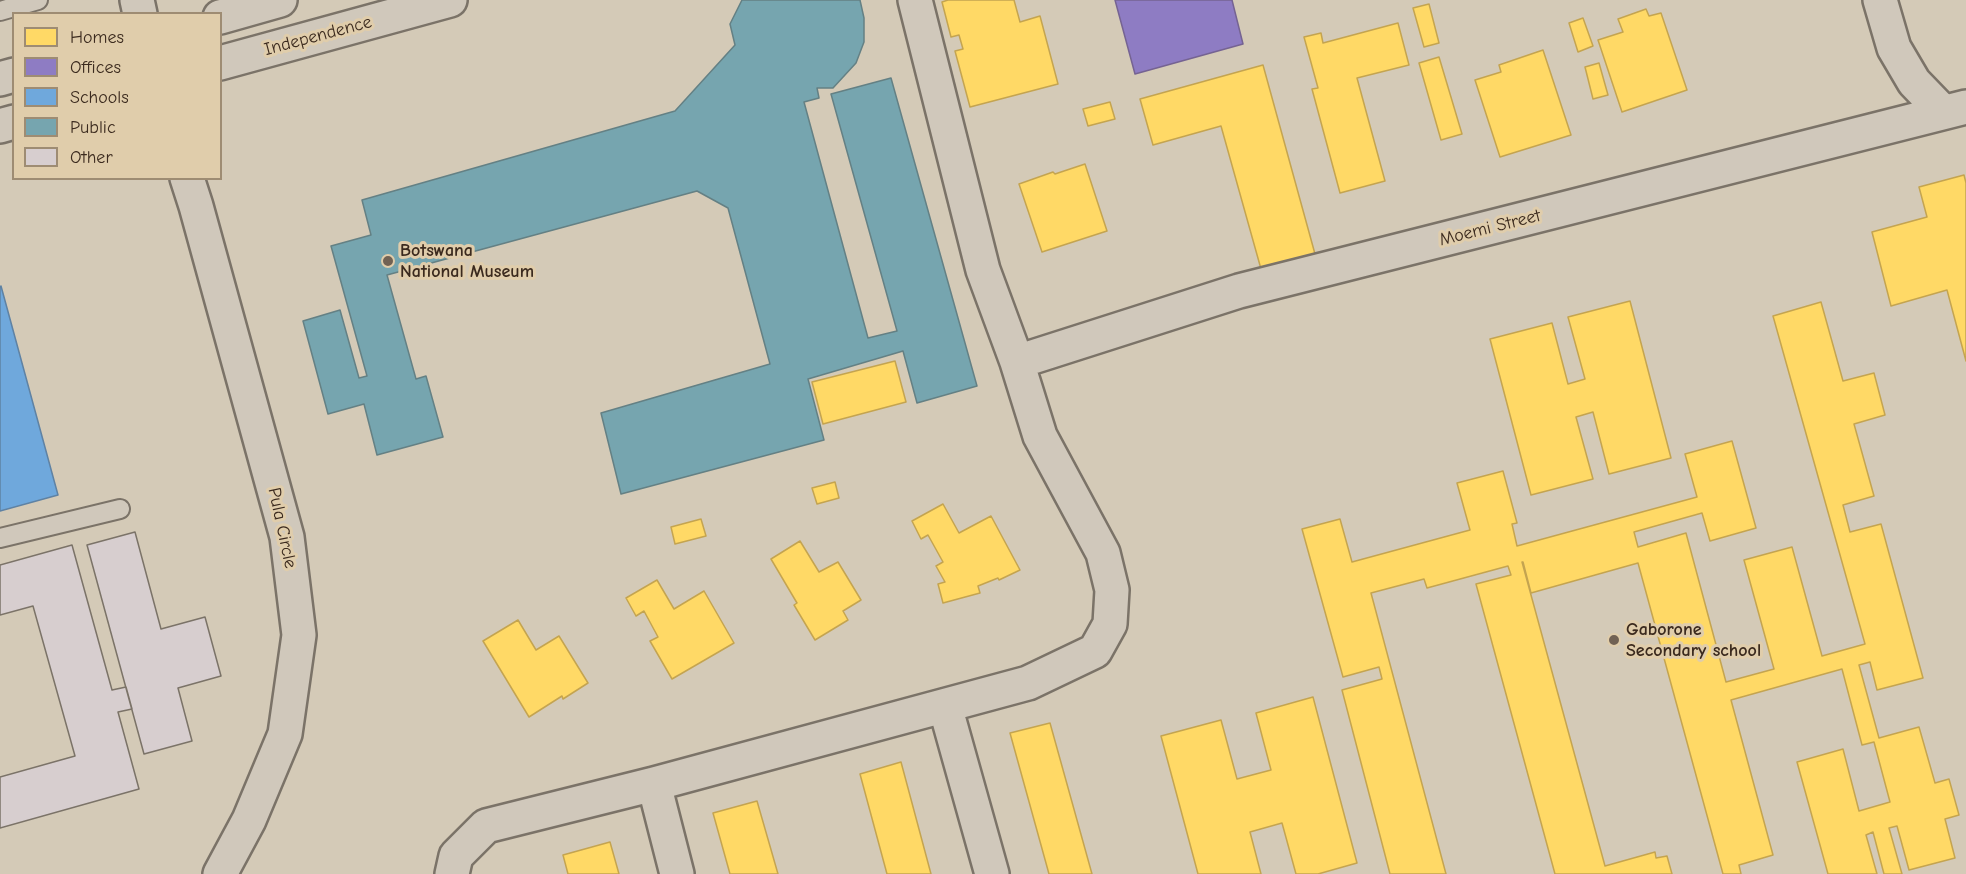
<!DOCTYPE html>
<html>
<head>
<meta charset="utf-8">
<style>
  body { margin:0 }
  #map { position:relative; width:1966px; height:874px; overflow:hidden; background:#d4cab7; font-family:"Comic Neue",sans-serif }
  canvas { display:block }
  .legend { position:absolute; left:12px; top:12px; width:210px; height:168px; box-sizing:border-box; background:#e0cdab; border:2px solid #9e8c73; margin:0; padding:8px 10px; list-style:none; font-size:18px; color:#3b2a1e }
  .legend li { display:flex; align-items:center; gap:12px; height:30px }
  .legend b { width:30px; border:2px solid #9e8c73 }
</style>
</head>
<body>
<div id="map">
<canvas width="1966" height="874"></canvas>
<ul class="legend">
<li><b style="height:16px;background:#ffd966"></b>Homes</li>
<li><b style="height:16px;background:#8e7cc3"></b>Offices</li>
<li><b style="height:16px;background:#6fa8dc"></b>Schools</li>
<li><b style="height:16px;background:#76a5af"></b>Public</li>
<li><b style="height:16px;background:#d7cecf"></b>Other</li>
</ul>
</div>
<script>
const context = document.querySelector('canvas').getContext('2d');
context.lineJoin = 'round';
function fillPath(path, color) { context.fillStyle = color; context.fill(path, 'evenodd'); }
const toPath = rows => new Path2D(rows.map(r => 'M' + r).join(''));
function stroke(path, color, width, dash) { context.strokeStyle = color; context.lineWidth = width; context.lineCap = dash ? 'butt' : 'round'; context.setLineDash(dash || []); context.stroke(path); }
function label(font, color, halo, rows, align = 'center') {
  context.font = font + ' "Comic Neue",sans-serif'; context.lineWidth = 6; context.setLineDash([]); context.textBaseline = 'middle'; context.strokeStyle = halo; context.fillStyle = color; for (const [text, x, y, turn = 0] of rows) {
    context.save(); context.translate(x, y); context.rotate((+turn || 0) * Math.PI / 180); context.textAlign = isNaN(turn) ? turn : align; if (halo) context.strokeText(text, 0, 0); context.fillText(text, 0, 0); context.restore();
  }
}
const homes = toPath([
  [948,0,1014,0,1020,22,1040,16,1058,84,970,107,955,51,963,49,959,35,951,37,942,2,948,0],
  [1429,4,1439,43,1424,47,1413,8,1429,4],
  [1646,9,1649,16,1661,13,1687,90,1622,112,1598,40,1623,32,1618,19,1646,9],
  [1583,18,1593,46,1578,52,1569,23,1583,18],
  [1398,23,1409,65,1357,78,1385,181,1340,193,1312,89,1318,88,1304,37,1321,33,1323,43,1398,23],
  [1543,50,1571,135,1500,157,1475,80,1501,72,1499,65,1543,50],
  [1439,57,1462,134,1441,140,1419,63,1439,57],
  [1599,63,1608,95,1593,99,1585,67,1599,63],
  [1263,65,1315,254,1261,269,1221,126,1153,145,1140,99,1263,65],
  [1110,102,1115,119,1088,126,1083,109,1110,102],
  [1085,164,1107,231,1042,252,1019,184,1053,172,1055,174,1085,164],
  [1964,175,1966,183,1966,361,1947,290,1891,306,1872,232,1927,217,1919,187,1964,175],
  [1630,301,1671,458,1609,474,1593,412,1576,417,1593,479,1531,495,1490,339,1552,323,1568,384,1585,379,1568,317,1630,301],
  [1821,302,1843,381,1874,373,1885,415,1854,424,1874,496,1843,505,1850,532,1881,524,1923,678,1877,690,1870,662,1859,665,1879,738,1919,727,1935,783,1949,779,1959,815,1945,819,1955,858,1909,870,1897,826,1889,828,1902,874,1884,874,1873,832,1866,835,1877,874,1828,874,1797,762,1843,749,1859,811,1890,802,1874,742,1862,745,1842,669,1731,700,1773,855,1739,865,1741,874,1723,874,1638,563,1531,593,1523,562,1522,562,1605,866,1655,852,1656,858,1667,856,1672,874,1555,874,1476,584,1511,575,1508,566,1427,588,1424,579,1371,593,1446,874,1390,874,1342,690,1382,679,1379,667,1343,677,1302,529,1340,519,1352,562,1470,530,1457,483,1503,471,1517,523,1512,524,1517,546,1697,497,1685,454,1732,441,1756,528,1710,541,1702,513,1634,532,1638,547,1686,533,1726,682,1774,669,1744,560,1792,547,1822,656,1865,644,1773,316,1821,302],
  [895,361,906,402,823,424,812,382,895,361],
  [835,482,839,498,817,504,812,488,835,482],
  [943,504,959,533,991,516,1020,570,999,580,998,578,978,586,980,593,943,603,938,584,945,582,936,566,943,562,928,535,921,539,912,521,943,504],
  [701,519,706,536,675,544,671,527,701,519],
  [800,541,819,572,838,562,861,600,843,611,848,620,815,640,794,605,797,603,771,559,800,541],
  [657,580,674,609,704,591,734,643,672,679,650,641,658,637,644,611,636,616,626,598,657,580],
  [518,620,536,650,559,636,588,683,563,699,562,696,529,717,483,641,518,620],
  [1313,697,1357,863,1318,874,1296,874,1282,823,1250,832,1261,874,1198,874,1161,736,1221,720,1237,779,1271,770,1256,713,1313,697],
  [1050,723,1092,874,1049,874,1010,733,1050,723],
  [901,762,931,874,887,874,860,774,901,762],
  [757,801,778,874,730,874,713,813,757,801],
  [610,842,619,874,568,874,563,855,610,842]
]);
fillPath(homes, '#ffd966');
stroke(homes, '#c4a450', 1.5);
const offices = toPath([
  [1115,0,1232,0,1243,44,1135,74,1115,0]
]);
fillPath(offices, '#8e7cc3');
stroke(offices, '#756392', 1.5);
const schools = toPath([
  [1,286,58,495,0,511,0,287,1,286]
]);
fillPath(schools, '#6fa8dc');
stroke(schools, '#5f82a3', 1.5);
const public = toPath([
  [742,0,860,0,864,18,864,42,856,63,833,88,817,88,819,98,804,102,868,338,897,331,831,94,891,78,977,386,917,403,903,351,808,379,824,440,621,494,601,413,770,364,728,208,697,191,387,275,416,379,426,376,443,437,377,455,364,404,328,414,303,321,340,310,359,378,367,376,331,246,371,235,362,200,675,111,735,45,730,24,742,0]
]);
fillPath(public, '#76a5af');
stroke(public, '#648084', 1.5);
const building = toPath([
  [135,532,161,629,205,617,221,676,178,688,192,741,144,754,87,545,135,532],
  [72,545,112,690,126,687,132,709,118,712,139,789,0,828,0,777,75,756,33,606,0,615,0,565,72,545]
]);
fillPath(building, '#d7cecf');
stroke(building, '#7b7368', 1.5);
const lane = toPath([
  [0,11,38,0],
  [0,538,120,509]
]);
const street = toPath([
  [1880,0,1894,48,1914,82,1943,112],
  [1017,362,1239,291,1966,107],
  [945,706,992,874],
  [654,784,677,874],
  [452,874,456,856,486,826,654,784,1028,683,1095,651,1110,624,1112,590,1103,553,1040,436,1017,362,983,270,915,0]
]);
const secondary = toPath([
  [137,0,140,14],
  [220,17,280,0],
  [220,63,450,0],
  [0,79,14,75],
  [0,126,14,122],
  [187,178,196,206,287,537,299,635,285,734,249,820,220,874]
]);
stroke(lane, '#7b7368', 22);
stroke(street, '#7b7368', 38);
stroke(secondary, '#7b7368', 38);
stroke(lane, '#d0c8bb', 18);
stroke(street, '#d0c8bb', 33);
stroke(secondary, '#d0c8bb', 33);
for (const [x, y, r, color] of [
  [388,261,6,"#716254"],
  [1614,640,6,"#716254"]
]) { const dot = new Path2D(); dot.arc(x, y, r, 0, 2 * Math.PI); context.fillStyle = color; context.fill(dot); stroke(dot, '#e0cdab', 2); }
label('18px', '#3b2a1e', '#e0cdab', [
  ["Independence",318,36,-15],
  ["Moemi Street",1490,228,-14],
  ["Pula Circle",282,528,78]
]);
label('bold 18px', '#3b2a1e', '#e0cdab', [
  ["Botswana",400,251],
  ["National Museum",400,272],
  ["Gaborone",1626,630],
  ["Secondary school",1626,651]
], 'left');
</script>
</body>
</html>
